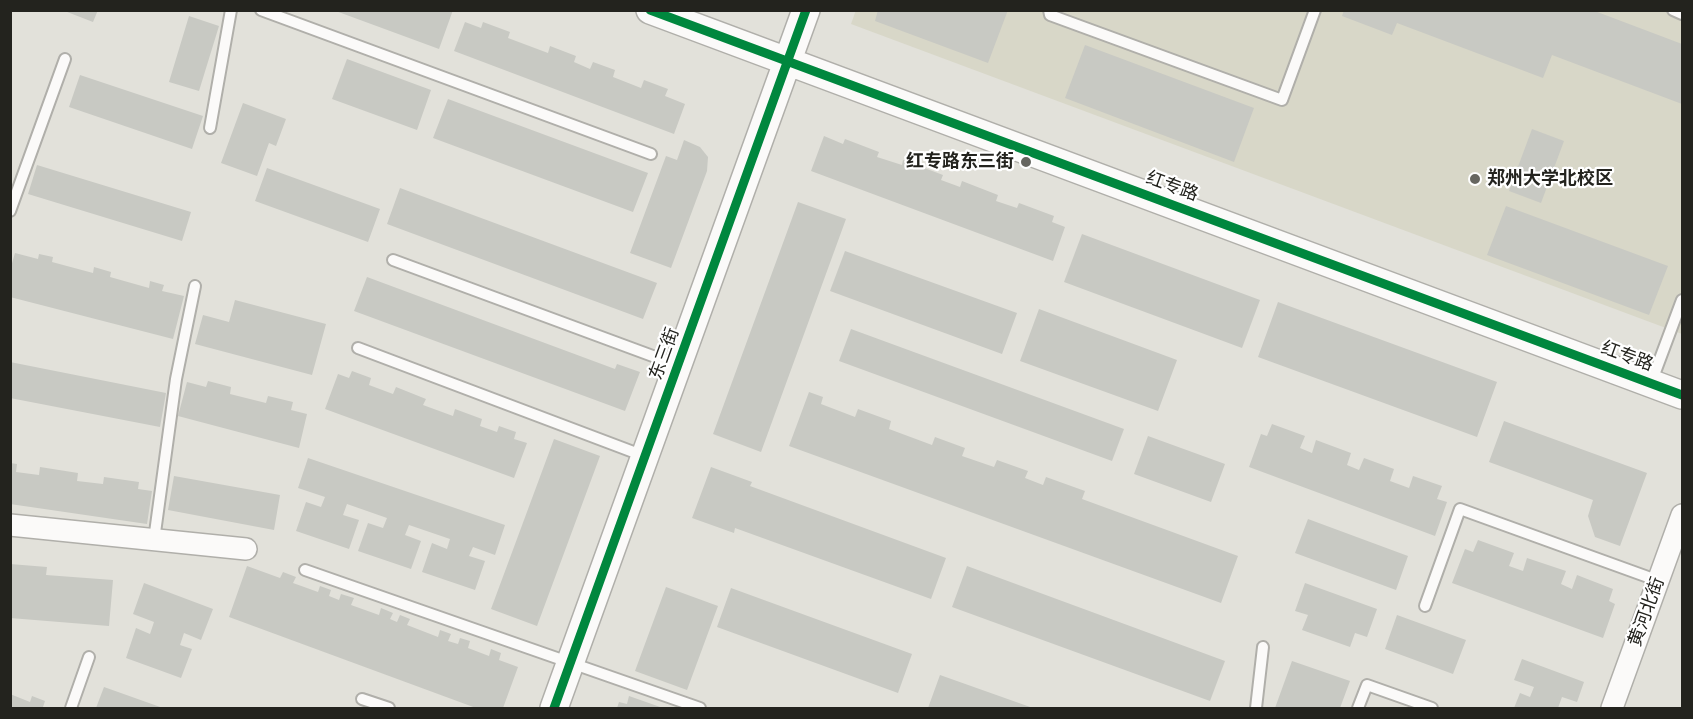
<!DOCTYPE html>
<html>
<head>
<meta charset="utf-8">
<style>
  body { margin:0 }
  #map { position:relative; width:1693px; height:719px; overflow:hidden; background:#e2e1da; font-family:"Archivo Narrow",sans-serif }
  canvas { display:block }
  .frame { position:absolute; inset:0; border:12px solid #23231e; pointer-events:none }
</style>
</head>
<body>
<div id="map">
<canvas width="1693" height="719"></canvas>
<div class="frame"></div>
</div>
<script>
const context = document.querySelector('canvas').getContext('2d');
context.lineJoin = 'round';
function fillPath(path, color) { context.fillStyle = color; context.fill(path, 'evenodd'); }
const toPath = rows => new Path2D(rows.map(r => 'M' + r).join(''));
function stroke(path, color, width, dash) { context.strokeStyle = color; context.lineWidth = width; context.lineCap = dash ? 'butt' : 'round'; context.setLineDash(dash || []); context.stroke(path); }
function label(font, color, halo, rows, align = 'center') {
  context.font = font + ' "Archivo Narrow","Noto Sans SC",sans-serif'; context.lineWidth = 4.5; context.setLineDash([]); context.textBaseline = 'middle'; context.strokeStyle = halo; context.fillStyle = color; for (const [text, x, y, turn = 0] of rows) {
    context.save(); context.translate(x, y); context.rotate((+turn || 0) * Math.PI / 180); context.textAlign = isNaN(turn) ? turn : align; if (halo) context.strokeText(text, 0, 0); context.fillText(text, 0, 0); context.restore();
  }
}
fillPath(toPath([
  [856,10,1682,11,1682,334,851,24]
]), '#d8d7c8');
fillPath(toPath([
  [62,10,98,10,93,22],
  [333,10,453,10,439,49],
  [878,10,1008,10,988,63,875,21],
  [1344,10,1592,10,1682,44,1682,104,1552,55,1543,78,1397,23,1392,35,1342,16],
  [189,16,219,26,199,91,169,82],
  [465,22,481,28,483,22,510,32,508,38,548,53,550,46,576,56,574,62,590,69,593,62,615,70,613,77,641,88,644,80,668,89,665,96,685,104,674,134,454,51],
  [1085,45,1254,108,1234,162,1065,98],
  [347,59,431,90,417,130,332,99],
  [80,75,203,116,192,149,69,107],
  [448,99,648,173,633,212,433,138],
  [243,103,286,119,276,146,269,143,257,176,221,163],
  [1532,129,1564,141,1541,203,1509,191],
  [824,136,843,144,845,139,879,152,877,157,902,165,903,160,943,175,941,180,960,187,962,181,998,195,996,201,1017,208,1019,203,1054,216,1052,222,1065,227,1053,261,811,171],
  [684,140,700,147,708,157,707,171,671,268,630,253,666,156,677,160],
  [37,165,191,212,182,241,28,194],
  [267,168,380,209,368,242,255,201],
  [400,188,657,283,643,319,387,224],
  [798,202,846,219,761,452,713,434],
  [1506,206,1668,266,1649,315,1487,255],
  [1082,234,1260,300,1242,348,1064,282],
  [845,251,1017,313,1002,354,830,291],
  [15,253,38,259,39,254,53,257,52,262,93,273,94,267,111,272,110,277,149,288,150,281,164,285,162,291,184,296,173,339,10,297,10,270],
  [367,277,615,369,617,364,640,372,625,411,354,311],
  [235,300,326,324,312,375,195,344,203,315,229,322],
  [1278,302,1497,382,1477,437,1258,357],
  [1039,309,1177,360,1158,411,1020,361],
  [851,329,1124,429,1112,461,839,361],
  [10,362,166,393,160,427,10,398],
  [352,371,371,378,369,385,393,394,396,387,426,399,423,405,453,416,455,409,482,419,480,426,497,432,499,426,516,432,514,439,527,443,514,478,325,409,338,374,349,378],
  [208,381,231,387,230,394,266,403,268,396,293,402,291,410,307,414,299,448,178,416,187,382,206,387],
  [809,392,823,397,821,404,855,417,858,409,891,421,889,429,932,445,935,437,965,448,962,456,994,467,997,460,1028,471,1025,478,1043,485,1046,477,1085,491,1082,499,1238,556,1221,603,789,446],
  [1504,421,1647,473,1620,546,1595,537,1588,516,1593,500,1489,462],
  [1272,424,1305,436,1300,448,1312,453,1316,440,1351,453,1347,465,1359,470,1364,458,1394,469,1390,481,1409,488,1413,476,1442,486,1437,499,1447,502,1435,536,1249,467,1261,434,1267,436],
  [1148,436,1225,464,1211,502,1134,474],
  [554,439,600,456,537,626,491,609],
  [308,458,505,525,495,555,473,547,469,556,485,561,475,590,422,572,432,543,447,549,450,539,409,525,405,535,421,541,411,569,358,551,368,523,383,528,387,518,347,504,343,515,359,520,349,549,296,531,306,502,321,507,325,497,298,488],
  [10,463,17,464,16,472,39,475,40,467,78,473,77,481,103,484,104,477,139,482,138,489,152,491,147,524,10,504],
  [711,467,752,482,750,486,946,558,931,599,735,528,734,533,692,518],
  [174,476,280,495,274,530,168,510],
  [1308,519,1408,556,1396,590,1295,553],
  [1478,540,1514,553,1509,566,1523,571,1527,558,1566,571,1561,584,1572,589,1577,575,1613,589,1609,601,1615,604,1603,638,1452,583,1465,549,1473,552],
  [10,564,47,567,46,575,113,580,109,626,10,618],
  [247,566,280,578,283,572,296,577,293,583,318,592,320,586,331,590,329,596,339,600,341,594,354,598,351,605,379,615,381,608,393,613,390,619,397,622,400,615,410,619,407,625,438,637,440,630,451,634,448,641,458,644,460,638,470,641,468,648,489,656,491,649,501,653,499,660,518,667,503,708,476,708,229,617],
  [967,566,1225,661,1210,701,952,607],
  [144,583,213,609,201,640,184,633,180,645,192,649,181,678,126,658,136,628,150,634,154,622,133,614],
  [1305,583,1377,609,1367,637,1355,633,1350,647,1302,630,1308,615,1295,611],
  [666,587,718,606,687,690,635,671],
  [731,588,912,654,898,693,717,627],
  [1397,615,1466,640,1453,674,1385,649],
  [1522,659,1584,682,1577,702,1562,697,1558,708,1514,708,1520,693,1530,697,1534,687,1514,680],
  [1292,661,1350,681,1340,708,1275,708],
  [940,675,1033,708,928,708],
  [104,687,163,708,96,708],
  [10,694,30,702,32,696,45,701,43,707,48,708,10,708],
  [629,696,663,708,617,708,619,702,627,704]
]), '#c8c9c3');
const service = toPath([
  [261,10,651,154],
  [1049,10,1050,15,1282,100,1315,10],
  [1673,10,1682,14],
  [210,128,231,10],
  [10,211,65,59],
  [393,260,677,365],
  [358,348,644,456],
  [1651,383,1682,300],
  [154,540,176,379,195,286],
  [305,570,700,708],
  [1425,606,1460,509,1659,581],
  [362,699,389,708],
  [71,708,89,657],
  [1256,708,1263,647],
  [1358,708,1367,685,1432,708]
]);
const minor = toPath([
  [10,525,246,549],
  [1612,708,1682,515]
]);
const tertiary = toPath([
  [650,10,1682,395],
  [554,708,806,10]
]);
stroke(service, '#b0afaa', 14);
stroke(minor, '#b0afaa', 24);
stroke(tertiary, '#b0afaa', 30);
stroke(service, '#fbfaf9', 10);
stroke(minor, '#fbfaf9', 21);
stroke(tertiary, '#fbfaf9', 27);
stroke(toPath([
  [650,10,1682,395],
  [554,708,806,10]
]), '#00873e', 9);
for (const [x, y, r, color] of [
  [1026,162,6,"#666660"],
  [1475,179,6,"#666660"]
]) { const dot = new Path2D(); dot.arc(x, y, r, 0, 2 * Math.PI); context.fillStyle = color; context.fill(dot); stroke(dot, '#fff', 2); }
label('bold 18px', '#23231e', '#fff', [
  ["红专路东三街",1014,162],
  ["郑州大学北校区",1487,179,"left"]
], 'right');
label('18px', '#23231e', '#fff', [
  ["红专路",1172,187,20],
  ["东三街",665,354,-70],
  ["红专路",1627,357,20],
  ["黄河北街",1647,612,-70]
]);
</script>
</body>
</html>
